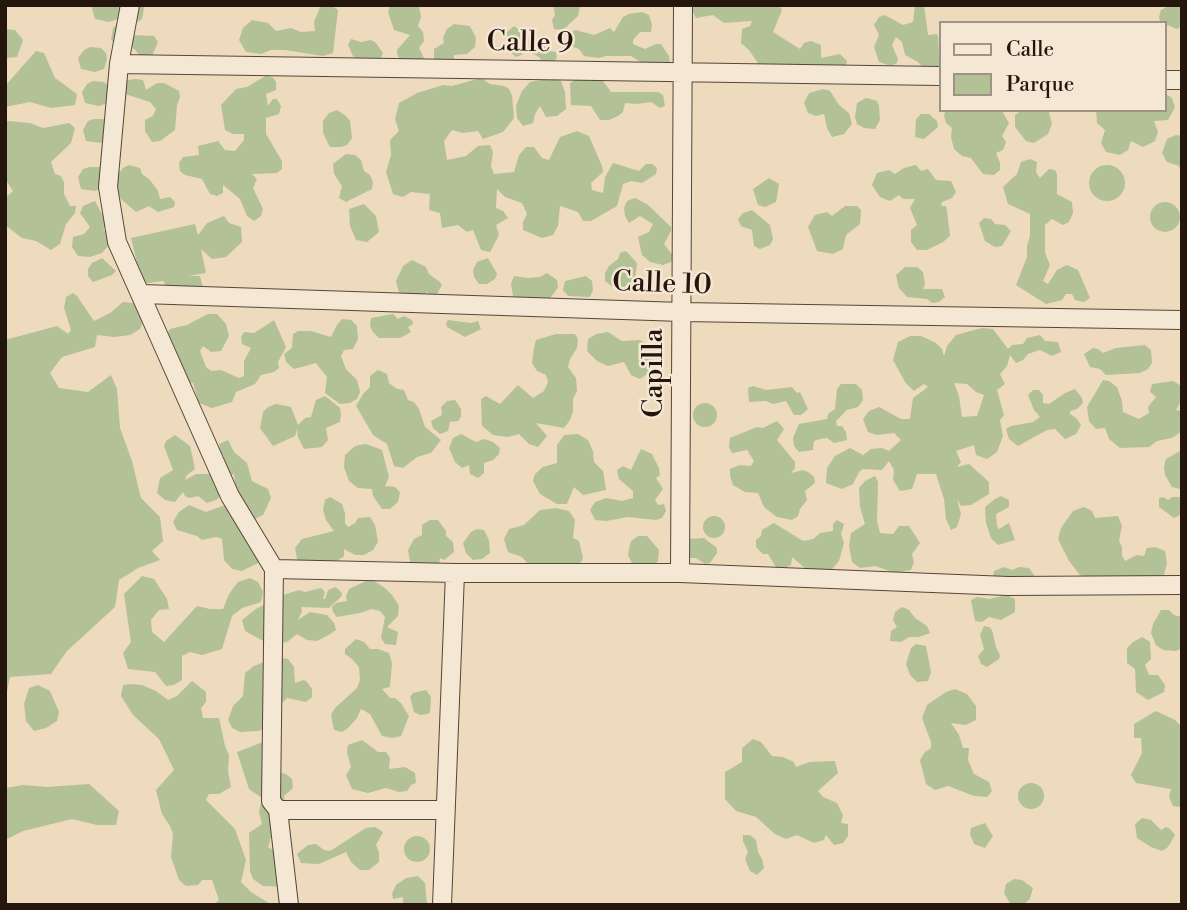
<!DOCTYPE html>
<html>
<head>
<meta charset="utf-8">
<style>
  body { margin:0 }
  #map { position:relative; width:1187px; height:910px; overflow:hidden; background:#eedabd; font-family:"Libre Bodoni",serif }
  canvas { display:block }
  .frame { position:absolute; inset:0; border:7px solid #24150d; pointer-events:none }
  .legend { position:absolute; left:939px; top:21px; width:228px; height:91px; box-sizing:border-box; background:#f4e7d4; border:2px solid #a19384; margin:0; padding:9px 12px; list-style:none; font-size:21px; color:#24150d }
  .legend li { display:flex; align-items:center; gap:14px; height:35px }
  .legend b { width:35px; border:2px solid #a19384 }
</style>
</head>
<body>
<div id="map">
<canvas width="1187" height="910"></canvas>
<div class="frame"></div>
<ul class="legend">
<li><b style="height:9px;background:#f4e7d4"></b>Calle</li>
<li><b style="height:19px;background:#b3c196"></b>Parque</li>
</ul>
</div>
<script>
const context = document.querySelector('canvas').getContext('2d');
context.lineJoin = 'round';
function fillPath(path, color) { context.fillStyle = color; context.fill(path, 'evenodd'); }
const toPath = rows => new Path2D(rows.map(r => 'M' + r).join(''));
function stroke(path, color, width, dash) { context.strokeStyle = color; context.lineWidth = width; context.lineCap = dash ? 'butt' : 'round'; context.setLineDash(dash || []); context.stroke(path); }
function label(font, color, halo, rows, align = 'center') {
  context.font = font + ' "Libre Bodoni",serif'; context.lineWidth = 5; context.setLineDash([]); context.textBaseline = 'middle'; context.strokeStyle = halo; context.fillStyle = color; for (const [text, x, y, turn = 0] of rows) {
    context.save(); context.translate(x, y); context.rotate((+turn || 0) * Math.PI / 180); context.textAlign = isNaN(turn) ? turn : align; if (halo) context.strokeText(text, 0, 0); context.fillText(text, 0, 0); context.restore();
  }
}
fillPath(toPath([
  [94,5,120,5,121,9,118,19,109,22,95,19,92,8],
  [128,5,143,5,144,8,142,19,134,24,133,35,154,36,158,42,152,56,142,57,132,47,119,46,111,40,113,28,120,21],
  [321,5,332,6,338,10,333,53,323,56,285,50,271,50,261,54,246,52,239,40,243,28,252,20,268,23,276,31,291,28,301,32,315,31,314,22],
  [390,5,419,6,421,17,418,26,423,32,424,41,419,48,424,58,422,66,402,64,397,54,397,50,410,35,394,30,388,12],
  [553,5,580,5,580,6,578,16,563,30,554,29,552,20,555,15],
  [689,5,779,5,782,10,773,32,800,49,804,43,811,41,821,45,821,58,840,54,847,61,844,74,760,66,749,50,741,43,742,29,750,26,752,21,724,23,713,15,696,18],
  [915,5,924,5,928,35,937,34,938,37,940,71,925,69,918,62,905,55,902,42,896,37,892,45,898,59,897,63,891,66,879,62,874,47,879,35,874,25,879,17,885,15,903,25,913,22],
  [1170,5,1182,5,1182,26,1177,29,1160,22,1159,17,1161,10],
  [642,12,649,15,652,25,651,32,640,32,633,40,633,44,645,49,656,44,661,44,669,56,670,63,642,63,631,56,606,56,599,58,584,56,579,49,570,46,567,40,571,32,576,30,594,35,610,28,614,32,623,17,629,14],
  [454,24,470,26,476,38,475,47,467,54,454,55,454,59,449,63,439,64,434,58,434,49,444,43,443,38,447,29],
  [514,26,532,40,538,40,549,51,556,52,557,58,552,63,543,63,539,57,526,50,521,55,516,57,511,52,507,40,507,32],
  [5,29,15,30,23,40,17,57,5,58],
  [351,39,361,42,371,40,376,43,383,53,380,60,363,64,353,56,348,45],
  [90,47,101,48,106,53,107,59,104,69,95,72,81,69,78,58,84,50],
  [36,51,44,53,55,78,77,94,75,105,51,108,30,102,5,107,5,86],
  [267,75,273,78,276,82,276,90,266,94,268,106,273,99,277,99,281,106,279,114,266,118,266,134,282,161,282,169,277,173,252,174,257,179,253,188,263,209,261,216,254,221,247,216,240,199,223,185,223,193,217,196,210,194,202,179,185,175,180,171,179,163,183,157,199,155,198,146,218,141,225,150,235,151,244,140,244,134,233,134,225,130,221,105,236,89,247,87],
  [481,78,490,84,504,86,509,89,512,95,514,118,503,132,483,139,478,131,463,133,452,130,444,141,447,160,466,156,478,146,490,145,493,152,491,166,494,174,514,172,519,155,526,147,534,147,542,158,549,160,560,137,577,131,589,136,602,166,603,172,591,183,592,190,603,193,605,177,613,163,639,171,646,164,652,164,657,168,656,174,642,183,631,181,623,184,617,206,591,221,583,221,578,212,560,206,558,226,553,235,542,238,523,230,523,222,527,214,522,203,505,197,497,189,496,208,503,211,508,218,496,225,499,235,490,252,481,250,473,230,467,232,458,225,442,228,440,213,429,210,430,194,411,192,403,197,393,194,386,172,391,155,390,140,399,131,395,119,399,103,417,93,443,85,452,86],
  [552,78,561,81,565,92,566,109,557,116,546,117,540,106,535,114,533,123,523,126,517,118,516,106,522,91,530,82],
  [601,78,611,92,658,92,663,95,665,106,660,108,651,102,637,104,625,103,623,112,618,116,609,120,600,120,591,106,571,105,570,83,577,79],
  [136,79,143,80,146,90,157,83,164,83,179,91,180,97,177,105,175,130,160,141,152,142,145,131,145,120,153,116,156,109,150,102,125,94,125,84,128,80],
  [93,81,104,82,110,87,108,103,99,106,85,103,82,92,87,84],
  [823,89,830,91,839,105,849,113,852,124,844,134,832,137,827,128,824,114,816,116,808,113,804,103,809,93],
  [1164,93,1172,98,1175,107,1168,120,1154,121,1158,132,1155,141,1143,147,1131,141,1128,150,1120,155,1106,152,1101,143,1105,130,1097,123,1096,110,1164,110],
  [866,98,877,101,879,106,880,120,875,129,864,128,857,124,855,117,857,103],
  [337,110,346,116,350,121,352,138,347,145,341,147,330,147,323,133,323,121,329,113],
  [946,110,1002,111,1009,123,1002,136,1006,142,1003,150,996,153,1000,163,1000,170,994,175,983,174,971,158,962,156,954,149,951,137,952,128,946,123,944,115],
  [1022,110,1049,112,1052,124,1048,134,1034,143,1026,141,1015,127,1015,115],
  [921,114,929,114,937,121,938,127,924,139,915,137,916,119],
  [94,119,105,119,111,125,108,140,100,143,86,141,83,130,88,121],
  [8,121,30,123,43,128,69,123,75,128,71,143,51,162,55,174,61,176,64,182,64,194,70,206,76,206,75,213,66,224,60,244,51,250,36,241,22,238,5,225,5,198,13,191,5,179,5,122],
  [1176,135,1182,136,1182,175,1179,166,1167,162,1162,153,1167,139],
  [346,154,355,155,361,160,364,171,370,175,373,182,372,189,346,202,339,198,342,186,334,174,333,164],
  [1030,159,1037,162,1036,172,1040,178,1049,169,1055,170,1057,174,1057,194,1072,202,1073,213,1069,222,1063,225,1052,219,1045,225,1045,253,1050,265,1043,281,1048,284,1057,270,1067,265,1078,270,1090,298,1084,302,1075,300,1072,294,1066,294,1062,300,1046,304,1016,285,1027,257,1027,246,1030,236,1030,214,1008,204,1003,187,1017,174,1021,162],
  [129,165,140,168,142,174,150,180,158,191,160,199,170,197,175,202,174,207,158,212,149,206,136,212,121,199,117,193,116,177,123,168],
  [916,165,921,171,928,169,936,180,951,181,956,192,952,198,942,202,941,206,946,206,947,211,950,236,943,242,927,250,917,250,911,242,911,230,917,225,910,208,915,199,903,199,899,195,890,201,880,197,872,185,877,173,889,170,895,174,904,168],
  '1089 183a18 18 0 1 1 36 0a18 18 0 1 1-36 0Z',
  [90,167,100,167,106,173,103,188,95,191,81,189,78,177,83,169],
  [769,178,779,184,776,202,765,207,758,205,753,189],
  [635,198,647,204,671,227,671,231,664,244,674,257,671,262,663,265,650,262,642,255,638,237,649,232,653,224,640,216,629,223,625,216,624,208,627,201],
  [95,201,105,220,106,226,103,229,108,234,109,245,102,253,90,257,78,256,72,247,73,237,84,234,90,227,80,213,83,206],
  '1150 217a15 15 0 1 1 30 0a15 15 0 1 1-30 0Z',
  [364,204,376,216,379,232,367,242,356,240,350,226,349,209],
  [845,206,857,206,861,210,860,224,846,235,843,249,833,254,817,251,808,227,815,215,827,212,832,216],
  [752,210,770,225,773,239,770,245,760,249,754,246,752,230,741,226,738,219,743,213],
  [224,216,229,223,241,227,242,242,226,257,212,259,201,249,206,273,188,276,200,276,204,291,165,287,164,281,162,281,142,284,131,238,195,224,198,235,207,223],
  [984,218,991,219,995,224,1005,225,1011,231,1002,246,995,247,985,241,979,223],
  [626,251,637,263,635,281,624,287,613,287,605,281,605,273,609,266,618,259,620,253],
  [102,258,116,271,112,275,93,282,88,276,88,269,92,263],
  [488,258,497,274,495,279,487,284,479,284,474,277,473,270,477,262],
  [412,260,426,267,429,274,440,282,442,285,437,294,429,295,427,291,426,295,401,300,396,281,403,266],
  [905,267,917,267,923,272,925,284,923,289,942,289,945,297,939,302,932,303,927,299,907,297,899,288,896,275],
  [547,273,557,280,558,287,555,292,544,305,521,307,513,296,511,284,514,276,528,278,540,277],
  [586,276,592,281,593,290,590,297,568,296,563,290,565,281],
  [73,293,77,296,94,321,110,313,123,302,133,303,145,317,140,329,130,335,114,337,97,335,95,347,62,357,50,373,59,388,88,392,111,375,117,389,120,428,132,461,141,498,160,517,163,541,152,551,160,560,138,568,119,580,115,607,66,652,51,674,10,677,5,701,5,340,57,326,68,334,71,330,64,308,66,297],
  [208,314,217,314,226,324,229,336,221,351,211,352,203,346,200,351,206,367,211,371,221,370,239,378,244,376,244,361,251,348,242,344,241,337,244,332,254,333,274,320,286,347,278,362,279,368,274,372,261,375,255,384,236,392,232,402,212,408,199,403,193,383,183,384,163,341,170,329,187,325],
  [393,314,398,319,404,316,412,320,413,324,408,327,411,332,400,338,379,338,373,332,370,326,371,318],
  [342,319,351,320,357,326,358,339,353,349,344,350,341,356,346,369,357,380,360,392,357,399,350,403,340,404,325,393,327,377,316,363,294,369,286,362,284,354,292,348,293,334,298,331,311,331,331,337,337,325],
  [448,320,471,323,478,321,481,329,465,337,447,327,446,323],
  [982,328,993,329,1008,349,1012,345,1023,344,1027,338,1040,335,1045,341,1058,342,1061,352,1052,356,1040,350,1028,354,1023,360,1016,363,1010,355,1007,366,1000,374,1005,384,997,390,1004,415,1000,420,1003,436,997,452,987,459,976,455,974,445,956,451,961,462,957,467,969,464,989,482,989,494,971,505,961,506,957,499,961,514,957,527,951,530,946,519,944,499,936,474,917,474,912,489,900,491,893,480,894,470,889,461,882,470,863,469,859,472,853,484,842,489,826,483,827,468,835,456,850,448,863,455,871,449,882,448,889,451,901,440,894,433,877,435,868,432,863,419,869,411,879,407,901,419,910,419,913,398,928,387,924,384,914,391,905,382,893,360,898,342,910,336,921,336,936,343,942,349,944,356,947,346,956,335],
  [954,383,967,384,976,392,984,395,977,416,962,417,959,396],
  [608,332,622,341,640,340,652,347,654,355,650,372,640,379,631,375,624,362,608,366,597,361,587,351,588,339,596,334],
  [556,334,575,334,578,339,577,348,570,359,568,367,576,378,577,391,573,399,573,411,570,420,564,428,536,423,547,436,538,447,529,444,519,434,508,437,493,435,482,426,481,399,486,396,500,404,518,385,533,398,544,391,548,382,546,375,537,371,532,363,534,348,536,340],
  [1145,345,1151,350,1152,363,1148,369,1140,373,1106,375,1100,369,1090,367,1084,354,1093,348,1098,349,1103,353,1116,348],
  [378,370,387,374,389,383,397,389,404,390,408,400,414,402,419,409,425,427,441,440,431,453,417,457,403,468,394,466,387,444,373,435,356,406,363,394,370,387,370,376],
  [1103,380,1109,381,1117,387,1122,401,1123,412,1139,419,1149,413,1148,407,1156,397,1150,392,1152,384,1173,381,1181,386,1182,399,1176,410,1182,411,1182,431,1172,438,1157,441,1149,447,1120,448,1109,439,1105,428,1096,429,1089,421,1087,407],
  [841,384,856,384,862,390,863,400,858,407,847,410,836,421,837,426,842,426,846,432,847,440,834,443,827,438,820,439,814,441,813,450,799,452,794,446,793,438,799,424,827,419,828,414,835,409,837,389],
  [753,386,766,390,792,387,797,393,800,392,808,409,801,415,794,415,786,401,773,404,766,401,749,402,748,388],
  [1075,389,1082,398,1083,403,1077,409,1070,411,1070,414,1076,418,1081,425,1076,434,1065,439,1055,429,1047,430,1018,446,1009,439,1006,429,1011,426,1033,422,1040,417,1034,410,1028,395,1033,390,1039,390,1043,395,1043,403,1049,404,1065,393],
  [325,396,340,408,341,415,340,422,326,428,328,440,322,447,304,449,298,437,297,429,295,436,273,446,260,428,263,412,268,407,276,404,291,407,298,425,305,418,311,417,316,400],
  [455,400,461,409,461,417,458,421,450,422,448,431,440,434,433,428,431,421,442,415,441,407,447,401],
  '693 415a12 12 0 1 1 24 0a12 12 0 1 1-24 0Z',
  [777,421,784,429,777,440,795,462,795,468,791,473,803,470,808,472,814,477,815,483,805,491,807,500,800,509,798,516,792,520,777,517,764,507,758,493,745,492,733,485,730,476,730,469,740,465,751,466,754,461,747,450,732,453,729,447,730,438,757,427,763,428],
  [461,434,476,442,484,439,493,442,500,448,499,454,493,460,484,463,484,473,478,478,470,474,469,465,462,468,455,462,449,448,453,438],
  [578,434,588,440,593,451,594,462,603,471,606,490,583,495,574,487,567,504,557,504,540,494,533,481,535,474,543,467,557,463,557,445,564,435],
  [175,435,190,446,195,469,187,475,185,480,196,474,211,474,221,492,218,499,207,503,198,496,189,498,185,496,183,492,175,502,165,500,157,493,160,478,173,470,164,446,166,441],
  [228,440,234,452,247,463,252,481,268,489,271,498,263,515,255,519,237,504,234,474,229,476,221,467,224,456,221,453,219,444],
  [366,444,382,450,389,477,385,486,395,487,400,492,398,502,390,509,382,509,373,496,372,489,358,488,349,481,344,467,345,455,355,446],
  [641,449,652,454,659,468,660,475,656,478,663,489,655,500,658,505,664,504,666,511,662,518,656,520,628,517,606,521,595,520,590,510,595,502,606,498,622,501,633,498,633,491,619,479,617,470,623,466,631,470],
  [1182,450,1182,489,1180,489,1172,487,1165,475,1164,467,1166,459],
  [875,476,878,482,877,521,880,533,893,534,899,526,909,526,920,543,912,554,914,562,911,570,895,573,875,566,860,568,852,562,849,546,851,533,865,524,860,507,859,488,865,481],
  [1001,496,1009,500,1009,507,996,514,997,526,999,529,1009,523,1015,540,998,545,991,538,986,523,985,507,995,499],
  [330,497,342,504,345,513,345,523,348,527,355,523,358,518,370,517,375,525,378,542,373,550,364,555,355,555,344,549,344,556,337,561,323,561,304,569,297,559,295,548,302,539,334,531,326,520,323,510,325,500],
  [1163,497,1168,500,1172,497,1179,497,1182,501,1180,515,1174,518,1159,507,1159,498],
  [189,505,206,512,225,505,231,506,242,533,250,536,261,555,258,563,242,571,232,569,224,560,222,539,216,537,202,540,197,536,177,530,173,522,179,512],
  [1084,507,1092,511,1095,518,1118,516,1122,526,1119,541,1122,547,1122,556,1125,561,1137,555,1144,556,1147,548,1155,547,1165,551,1167,563,1164,575,1089,579,1080,575,1069,561,1058,539,1061,528,1073,511],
  [556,508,569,511,575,520,573,538,579,541,583,558,579,566,536,574,522,557,508,552,504,539,509,529,524,525,540,510],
  '703 527a11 11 0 1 1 22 0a11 11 0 1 1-22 0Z',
  [430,520,438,520,446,531,446,536,453,542,454,552,444,560,440,558,439,566,416,570,410,562,408,550,414,539,422,535,422,525],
  [837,520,844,524,841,534,844,543,839,561,828,574,807,570,792,557,791,565,785,568,776,567,768,554,763,554,756,547,756,540,761,536,762,530,774,523,803,541,813,539,820,533,833,531,833,524],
  [477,529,484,530,489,540,490,553,482,559,473,560,466,553,463,543,471,532],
  [638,536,647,536,659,550,658,561,653,566,634,567,628,555,629,549,631,541],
  [704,538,717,548,717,553,710,563,705,564,696,558,686,558,684,542,689,539],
  [1004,567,1012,570,1019,567,1029,568,1034,575,1030,584,991,586,994,571],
  [142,576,154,579,167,599,169,609,159,610,151,620,152,632,164,642,197,606,210,609,223,609,229,594,238,582,250,578,258,582,263,592,261,602,242,608,232,616,222,649,202,655,190,652,182,656,182,680,174,685,166,686,155,672,128,669,123,653,131,642,124,594],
  [366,581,374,581,385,588,392,595,399,606,398,616,387,627,398,632,396,645,385,644,381,638,385,617,380,611,372,609,360,613,337,617,333,612,332,607,336,603,347,601,346,596,349,589],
  [336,587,342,593,341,597,329,608,301,607,302,611,298,620,310,612,327,615,334,623,336,630,327,636,317,641,307,640,297,634,287,642,277,644,265,642,245,631,242,620,256,609,283,595,299,590,305,592,321,588,325,592,323,599,325,599,328,590],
  [1007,595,1015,599,1015,612,1001,620,989,617,982,622,975,621,971,600,977,597,989,599],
  [902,607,909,610,915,618,927,626,930,633,919,637,909,637,901,642,890,641,891,631,897,627,893,620,895,612],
  [1161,610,1169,610,1174,615,1182,617,1182,648,1176,651,1163,650,1156,645,1151,633,1153,624],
  [984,626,989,627,992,630,996,647,1000,655,999,659,987,667,981,664,978,656,984,649,980,635],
  [1142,637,1150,642,1151,659,1145,665,1149,675,1158,675,1165,685,1164,692,1148,700,1136,692,1135,669,1127,663,1127,648,1133,642],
  [356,639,364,642,370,649,378,649,389,653,392,663,390,687,382,689,390,698,395,698,401,703,409,716,401,736,392,738,382,736,370,714,361,709,357,718,348,728,342,732,334,730,331,715,335,708,357,688,360,680,359,667,352,659,345,654,345,649],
  [916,644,926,646,931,672,928,681,917,682,910,675,906,664,911,648],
  [276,657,288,659,294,667,295,683,304,680,307,682,312,689,312,697,306,702,287,698,276,709,270,725,259,731,240,732,232,728,228,720,233,706,243,696,245,673,254,666],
  [192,681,206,692,206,702,201,708,203,718,219,718,225,746,229,755,228,771,231,787,219,794,209,794,206,800,235,829,246,860,241,882,251,892,272,905,213,905,219,900,212,880,202,880,198,885,186,886,179,880,171,857,173,834,170,826,162,814,156,790,174,770,159,739,133,715,121,696,123,685,131,684,142,685,156,691,168,700,177,696],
  [38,685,50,691,59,712,57,721,46,728,34,731,26,721,24,704,29,688],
  [955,689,967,694,976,706,976,720,966,725,951,723,959,735,963,748,969,748,968,760,974,774,989,782,992,791,987,797,974,796,948,786,935,790,926,784,920,760,925,752,931,748,931,742,922,718,927,705,946,692],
  [426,690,431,697,430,712,428,714,420,715,414,712,410,697,413,693],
  [1156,711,1175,720,1182,727,1181,807,1173,806,1169,797,1171,789,1136,783,1131,775,1142,753,1141,738,1134,738,1134,724],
  [269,735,281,773,286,774,292,779,293,788,284,796,289,834,272,834,268,847,275,851,297,888,294,898,286,887,263,886,253,879,250,871,249,833,262,824,259,812,262,798,249,789,237,752,263,742],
  [753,739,761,742,772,756,783,757,794,762,796,767,810,762,835,761,838,773,818,791,823,797,837,803,843,815,841,823,848,824,848,836,843,843,834,845,826,835,824,840,814,843,797,835,786,839,775,834,756,817,736,811,725,799,725,772,742,762,742,748],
  [362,740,378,752,386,752,390,758,389,769,405,767,415,773,416,783,411,785,407,791,399,792,386,788,368,793,352,789,346,775,351,767,347,752,348,745],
  '1018 796a13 13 0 1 1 26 0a13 13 0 1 1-26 0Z',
  [89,784,119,811,116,825,97,825,72,819,23,831,5,840,5,788,23,785,47,787],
  [1142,818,1151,820,1161,830,1166,827,1170,829,1175,835,1168,847,1162,851,1151,847,1137,838,1135,824],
  [985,823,993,836,985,848,974,844,970,834,971,828],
  [375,827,383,832,376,845,379,852,379,862,369,870,360,870,351,862,346,852,319,864,301,863,297,854,308,845,316,844,324,850,330,851,366,828],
  [743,835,750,835,756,840,758,852,762,859,764,868,757,875,750,871,745,859,748,852,743,841],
  '404 849a13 13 0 1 1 26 0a13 13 0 1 1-26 0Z',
  [418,876,425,883,427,905,403,905,403,897,393,899,392,894,396,885,406,878],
  [1014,879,1022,880,1033,888,1030,899,1023,905,1011,905,1004,893,1006,884]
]), '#b3c196');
const minor = toPath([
  [130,5,119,64,108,187,117,242,230,496,274,569,455,573,680,573,1008,586,1182,585],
  [119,64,940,76],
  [1164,80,1182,80],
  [142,294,682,312,1182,320],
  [274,569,271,801,278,810,444,810],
  [680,573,683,5],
  [278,810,289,905],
  [442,905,455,573]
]);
stroke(minor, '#564639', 20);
stroke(minor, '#f4e7d4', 18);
label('28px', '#24150d', '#f4e7d4', [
  ["Calle 9",530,44,1],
  ["Calle 10",662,285,2],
  ["Capilla",655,373,-90]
]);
</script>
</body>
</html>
